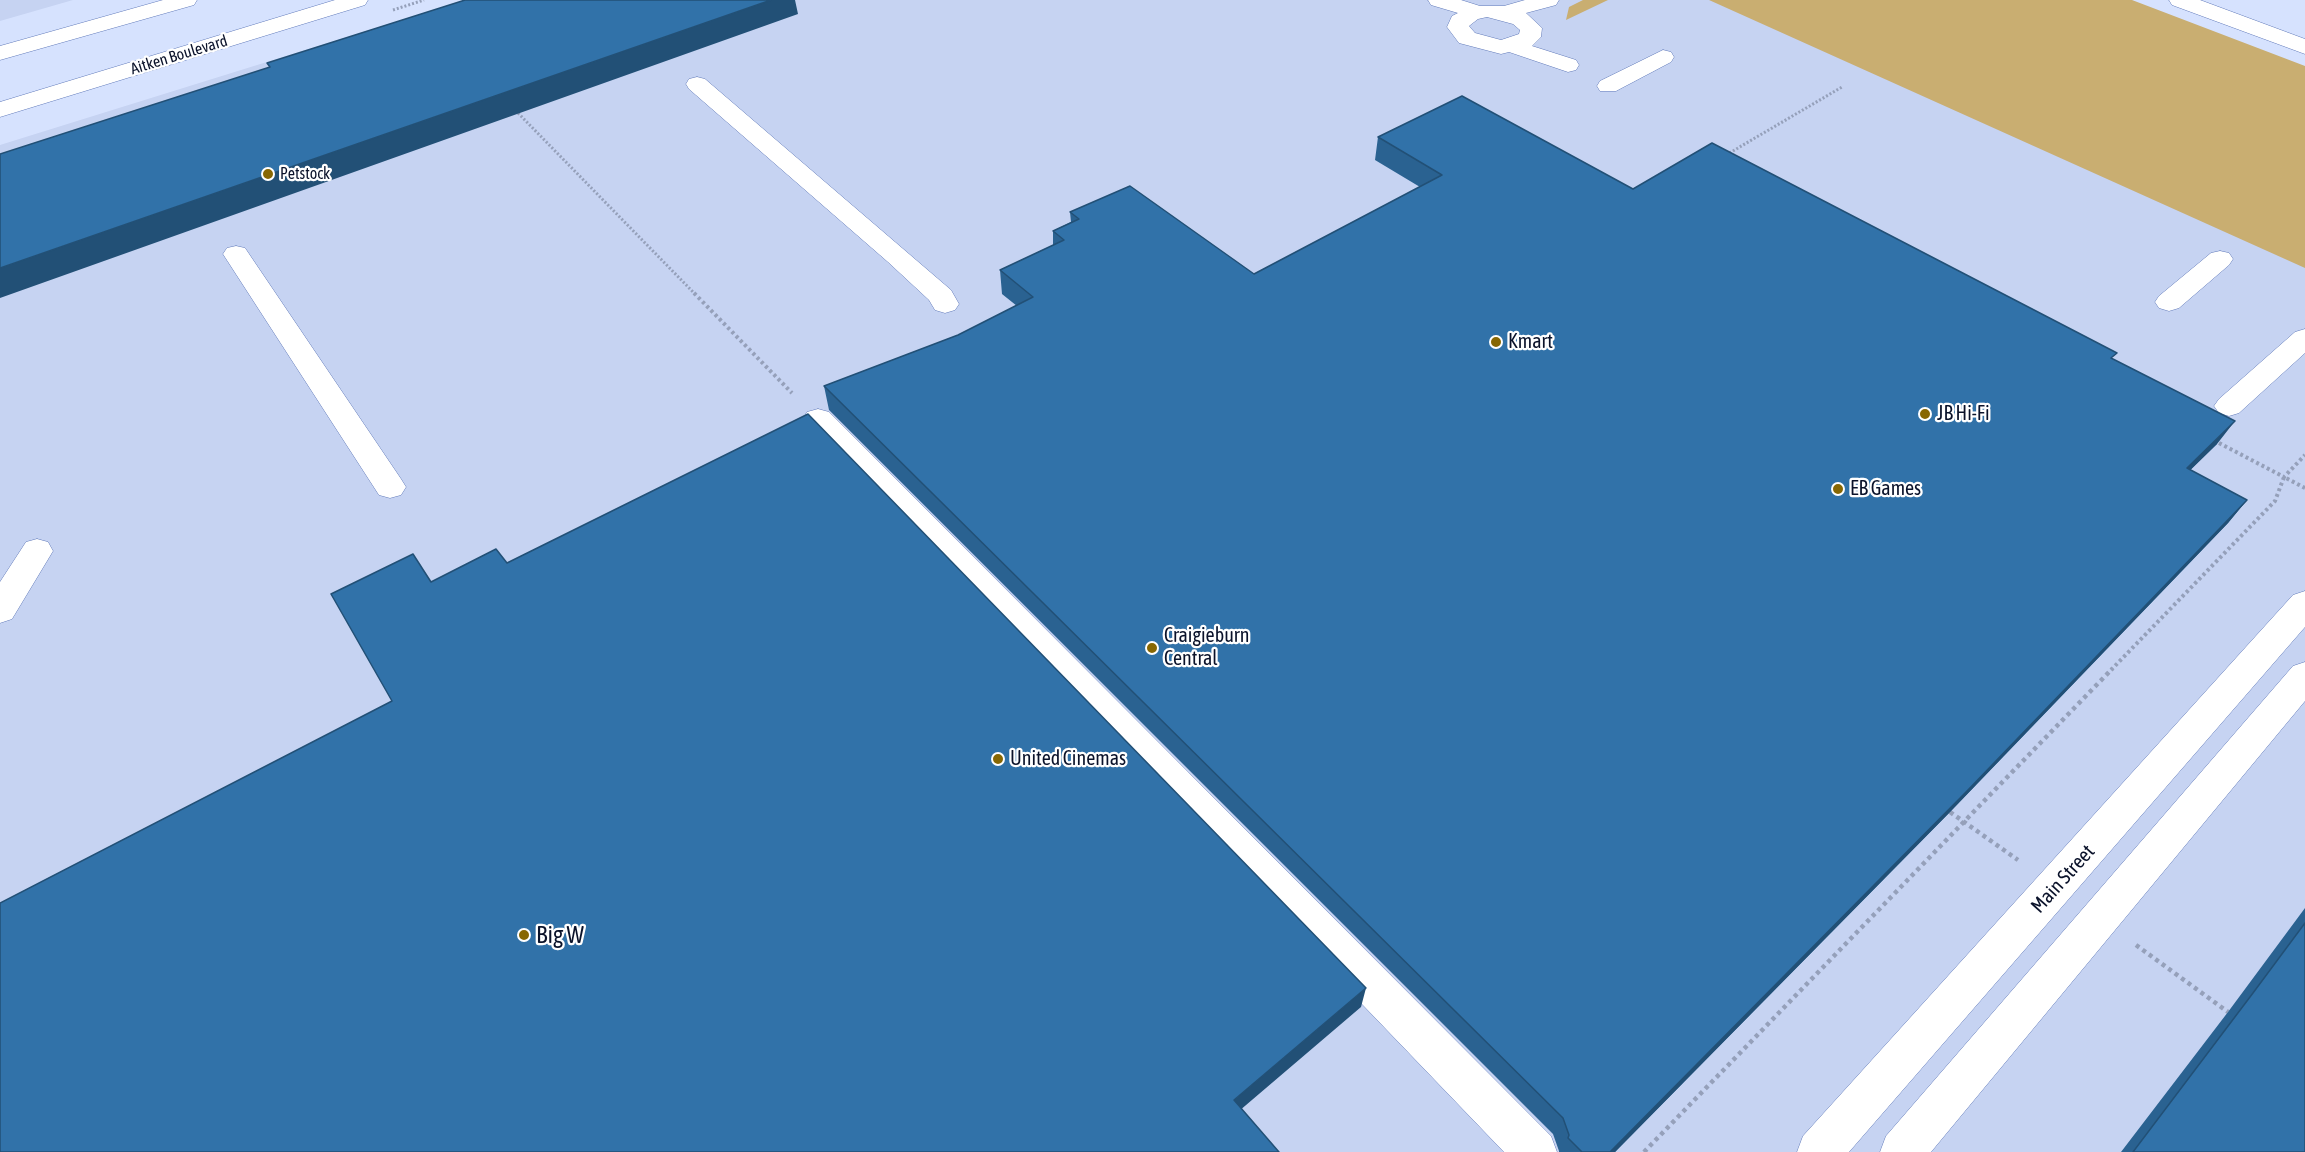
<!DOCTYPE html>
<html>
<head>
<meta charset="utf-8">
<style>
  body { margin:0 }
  canvas { display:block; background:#d6e2fe }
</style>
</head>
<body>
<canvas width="2305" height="1152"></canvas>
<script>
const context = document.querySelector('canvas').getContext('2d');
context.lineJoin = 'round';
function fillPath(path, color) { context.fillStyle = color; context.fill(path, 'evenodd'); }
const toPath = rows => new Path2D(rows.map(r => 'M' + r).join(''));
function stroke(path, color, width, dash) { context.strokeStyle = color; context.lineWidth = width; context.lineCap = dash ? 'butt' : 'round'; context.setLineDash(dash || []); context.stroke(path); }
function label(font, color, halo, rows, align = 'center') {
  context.font = font + ' "Asap Condensed",sans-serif'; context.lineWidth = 4.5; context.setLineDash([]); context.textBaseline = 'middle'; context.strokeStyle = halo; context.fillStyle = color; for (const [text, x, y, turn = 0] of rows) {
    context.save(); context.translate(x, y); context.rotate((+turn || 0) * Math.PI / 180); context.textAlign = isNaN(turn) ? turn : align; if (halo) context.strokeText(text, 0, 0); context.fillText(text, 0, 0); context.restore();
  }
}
fillPath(toPath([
  [0,0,73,0,0,21],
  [466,0,2075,0,2305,88,2305,1152,0,1152,0,145]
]), '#c6d3f2');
fillPath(toPath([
  [1583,0,1608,0,1566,20,1569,7],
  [1709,0,2132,0,2305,66,2305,268]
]), '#c9ae71');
const minor = toPath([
  [1428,0,1461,0,1480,6,1504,6,1525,0,1559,0,1556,5,1526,13,1542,28,1541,37,1532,46,1576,60,1579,65,1576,70,1568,72,1509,52,1501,54,1459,43,1447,27,1452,16,1458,13,1431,5,1428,0],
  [1487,17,1513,24,1520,30,1519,34,1501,40,1475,33,1469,26,1478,19,1487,17],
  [2169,0,2200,0,2305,39,2305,54,2172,5,2169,0],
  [1663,50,1671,52,1674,57,1671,62,1616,91,1600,91,1597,86,1600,81,1663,50],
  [697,77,705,79,951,290,959,304,955,310,945,313,935,310,929,300,888,262,689,89,686,84,689,79,697,77],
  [236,246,245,248,401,479,406,487,401,495,390,498,379,495,223,254,227,248,236,246],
  [2220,251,2229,253,2233,259,2229,265,2179,308,2169,311,2159,308,2155,302,2159,296,2211,253,2220,251],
  [2305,329,2305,353,2239,413,2229,416,2219,413,2214,406,2219,399,2295,332,2305,329],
  [818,409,829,412,1551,1136,1557,1152,1504,1152,807,426,803,419,807,412,818,409],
  [37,539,48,542,53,551,12,619,0,623,0,582,26,542,37,539],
  [2305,591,2305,627,1849,1152,1797,1152,1803,1136,2293,595,2305,591],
  [2305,662,2305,701,1931,1152,1880,1152,1886,1136,2293,666,2305,662]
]);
const major = toPath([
  [163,0,197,0,194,5,0,60,0,46,163,0],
  [335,0,368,0,365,5,0,117,0,102,335,0]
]);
stroke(minor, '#627bba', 1);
stroke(major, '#627bba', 1);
stroke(toPath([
  [393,10,424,0],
  [518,113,695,294],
  [1726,155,1842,87]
]), '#95a0ba', 3, [2, 2]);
stroke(toPath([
  [694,293,792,393],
  [2219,443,2284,477,2305,455],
  [2111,670,2275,501,2284,477,2305,488]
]), '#95a0ba', 4, [3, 3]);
stroke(toPath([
  [1950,812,2018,860],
  [2136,945,2228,1012],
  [1644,1152,2112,669]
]), '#95a0ba', 4.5, [4, 4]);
fillPath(minor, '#fff');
fillPath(major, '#fff');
fillPath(toPath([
  [1378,137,1633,189,2113,359,2217,444,2190,470,2247,500,2228,523,1950,812,1615,1152,1559,1152,1559,1151,1553,1134,829,410,824,386,958,335,1017,306,1002,294,1000,270,1053,245,1053,231,1071,222,1070,212,1254,274,1420,187,1375,160],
  [2305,908,2305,1152,2121,1152,2228,1012]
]), '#2a6291');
fillPath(toPath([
  [771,0,795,0,798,14,0,298,0,268],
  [2235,421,2217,444,2169,491,2187,468],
  [2247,500,2228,523,1950,812,1615,1152,1610,1152],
  [1366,988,1361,1007,1232,1117,1234,1100]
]), '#225076');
const building = toPath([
  [465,0,771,0,0,268,0,154,270,67,267,63,465,0],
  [1462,96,1633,189,1712,143,2117,353,2111,358,2235,421,2187,468,2247,500,1967,791,1610,1152,1582,1152,1568,1138,1569,1135,1563,1118,824,386,958,335,1033,297,1000,270,1064,240,1053,231,1079,219,1070,212,1130,186,1254,274,1442,175,1378,137,1462,96],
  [808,414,1366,988,1234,1100,1279,1152,0,1152,0,903,392,701,331,594,413,554,431,582,496,549,507,563,808,414],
  [2305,923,2305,1152,2133,1152,2253,993,2305,923]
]);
fillPath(building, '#3172a9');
stroke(building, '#225076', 1.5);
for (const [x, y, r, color] of [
  [268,174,6,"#876703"],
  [1496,342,6,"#876703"],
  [1925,414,6,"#876703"],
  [1838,489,6,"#876703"],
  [1152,648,6,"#876703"],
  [998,759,6,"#876703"],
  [524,935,6,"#876703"]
]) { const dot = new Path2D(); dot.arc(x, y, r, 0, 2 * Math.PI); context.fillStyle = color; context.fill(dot); stroke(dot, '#fff', 2); }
label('16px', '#0a122a', '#fff', [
  ["Aitken Boulevard",179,55,-17]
]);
label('16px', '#0a122a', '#fff', [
  ["Petstock",280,174]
], 'left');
label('20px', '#0a122a', '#fff', [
  ["Kmart",1508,342],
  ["JB Hi-Fi",1937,414],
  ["EB Games",1850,489],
  ["Craigieburn",1164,636],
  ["Central",1164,659],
  ["United Cinemas",1010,759]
], 'left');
label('20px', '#0a122a', '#fff', [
  ["Main Street",2063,879,-48]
]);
label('24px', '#0a122a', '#fff', [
  ["Big W",536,935]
], 'left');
</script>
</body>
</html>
